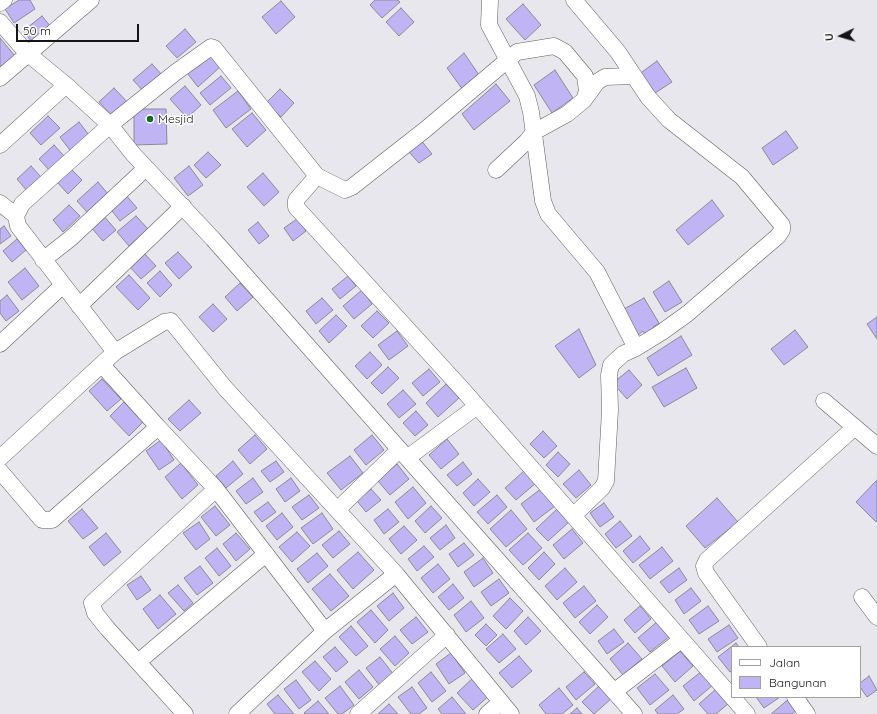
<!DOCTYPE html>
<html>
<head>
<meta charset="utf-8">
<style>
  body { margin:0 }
  #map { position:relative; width:877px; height:714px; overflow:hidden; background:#e8e7ed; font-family:Quicksand,sans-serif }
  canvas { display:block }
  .legend { position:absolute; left:731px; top:646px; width:130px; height:52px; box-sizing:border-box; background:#fff; border:1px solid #a1a1a2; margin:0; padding:5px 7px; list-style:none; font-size:12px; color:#151416 }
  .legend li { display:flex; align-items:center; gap:8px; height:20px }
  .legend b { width:20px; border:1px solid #a1a1a2 }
  .north { position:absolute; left:821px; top:16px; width:40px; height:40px; -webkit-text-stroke:3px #fff; paint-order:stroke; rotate:265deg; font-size:11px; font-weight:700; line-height:16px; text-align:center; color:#151416 }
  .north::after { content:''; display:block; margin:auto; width:14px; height:18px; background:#151416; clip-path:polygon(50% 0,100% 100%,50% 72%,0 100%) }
  .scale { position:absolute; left:16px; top:24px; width:123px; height:18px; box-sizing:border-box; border:2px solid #151416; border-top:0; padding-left:5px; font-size:12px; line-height:14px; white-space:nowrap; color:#151416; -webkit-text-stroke:3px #fff; paint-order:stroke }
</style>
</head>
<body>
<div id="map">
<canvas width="877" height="714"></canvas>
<ul class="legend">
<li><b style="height:5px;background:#fff"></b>Jalan</li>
<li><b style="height:11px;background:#c1b4f4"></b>Bangunan</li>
</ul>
<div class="north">U</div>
<div class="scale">50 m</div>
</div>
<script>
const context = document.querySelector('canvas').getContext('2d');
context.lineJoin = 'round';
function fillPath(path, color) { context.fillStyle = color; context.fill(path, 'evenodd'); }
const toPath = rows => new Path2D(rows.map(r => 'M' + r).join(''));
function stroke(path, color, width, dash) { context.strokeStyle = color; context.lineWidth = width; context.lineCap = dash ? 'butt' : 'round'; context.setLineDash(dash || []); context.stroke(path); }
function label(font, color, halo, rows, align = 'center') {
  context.font = font + ' Quicksand,sans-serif'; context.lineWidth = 3; context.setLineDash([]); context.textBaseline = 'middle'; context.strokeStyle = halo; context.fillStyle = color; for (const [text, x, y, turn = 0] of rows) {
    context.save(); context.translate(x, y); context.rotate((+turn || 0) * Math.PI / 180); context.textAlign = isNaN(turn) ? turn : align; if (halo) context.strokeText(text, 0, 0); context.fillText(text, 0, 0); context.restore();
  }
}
const building = toPath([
  [19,0,30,0,35,9,14,23,5,9,19,0],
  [375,0,398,0,400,2,382,18,370,5,375,0],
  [281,1,295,17,276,34,262,17,281,1],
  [523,4,541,25,525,40,506,19,523,4],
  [401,8,414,22,399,36,386,22,401,8],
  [42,16,51,27,32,42,23,31,42,16],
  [185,29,196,42,177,58,166,46,185,29],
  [0,38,15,56,0,70,0,38],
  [464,53,479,75,463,90,447,68,464,53],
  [209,54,220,67,198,87,187,73,209,54],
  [657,61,672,82,652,95,638,75,657,61],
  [152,64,164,77,145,93,133,80,152,64],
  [555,70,573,98,552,113,534,85,555,70],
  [221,76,231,88,210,105,200,93,221,76],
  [496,84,510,101,474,130,462,114,496,84],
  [185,86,201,105,187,118,170,99,185,86],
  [114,88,129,104,114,118,99,102,114,88],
  [280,89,294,103,281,117,266,103,280,89],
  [238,91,251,109,226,128,213,110,238,91],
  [134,109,166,109,167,144,134,145,134,109],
  [252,113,266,130,247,147,232,129,252,113],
  [48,116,60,128,41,145,30,133,48,116],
  [79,122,92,139,72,153,60,137,79,122],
  [786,131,798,148,773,165,762,148,786,131],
  [420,139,432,154,419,163,407,150,420,139],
  [54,145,65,157,50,171,39,159,54,145],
  [208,152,221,165,206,178,194,165,208,152],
  [31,166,41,177,27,191,17,179,31,166],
  [189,166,203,185,188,196,174,178,189,166],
  [70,168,82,180,68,194,57,182,70,168],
  [263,173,279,192,264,206,247,187,263,173],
  [98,182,108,194,87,212,77,201,98,182],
  [125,194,137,208,120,221,109,207,125,194],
  [712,200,724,216,688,245,676,230,712,200],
  [69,205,80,216,63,232,53,220,69,205],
  [102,214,116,230,103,241,89,225,102,214],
  [136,216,148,229,129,246,117,232,136,216],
  [297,219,306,231,293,241,284,228,297,219],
  [258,222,269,236,259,244,248,230,258,222],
  [4,226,11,236,0,244,0,229,4,226],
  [17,239,26,250,12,262,3,251,17,239],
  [143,252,156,266,141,279,129,266,143,252],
  [178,252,192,267,179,279,165,263,178,252],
  [25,268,39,286,22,300,8,282,25,268],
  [160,271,172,285,160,297,147,283,160,271],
  [129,275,150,298,138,310,116,287,129,275],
  [348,276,356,286,340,299,332,289,348,276],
  [669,281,682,302,665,312,653,292,669,281],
  [240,283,253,297,237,311,225,297,240,283],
  [362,290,372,304,354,319,343,306,362,290],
  [7,295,19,311,6,321,0,313,0,301,7,295],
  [322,298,333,310,316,324,306,311,322,298],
  [644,298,659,323,653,327,656,332,647,337,643,331,636,337,624,309,644,298],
  [213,304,227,319,213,332,199,317,213,304],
  [377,311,389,323,373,338,361,326,377,311],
  [336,315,347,326,329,343,319,331,336,315],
  [877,317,877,339,867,324,877,317],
  [579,329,596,365,579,378,555,346,579,329],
  [795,330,808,347,784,365,771,349,795,330],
  [397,331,408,346,389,360,378,345,397,331],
  [681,336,692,355,658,376,647,358,681,336],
  [370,352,382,365,367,379,355,366,370,352],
  [388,367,399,378,382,394,371,383,388,367],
  [686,368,697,388,664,407,652,387,686,368],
  [429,369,440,382,423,396,412,383,429,369],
  [629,370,642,385,627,399,613,383,629,370],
  [102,379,121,399,107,411,89,391,102,379],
  [446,384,459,398,438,417,426,403,446,384],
  [403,390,416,404,399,418,387,404,403,390],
  [189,400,201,413,180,431,168,419,189,400],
  [124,402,143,422,129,436,110,416,124,402],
  [416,411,428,425,415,436,403,423,416,411],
  [543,431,557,446,544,458,530,444,543,431],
  [255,435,267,449,250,464,238,450,255,435],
  [372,435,384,450,366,465,354,450,372,435],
  [447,439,459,454,441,469,429,455,447,439],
  [161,440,174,460,159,470,146,451,161,440],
  [558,452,570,464,558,477,546,465,558,452],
  [350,456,363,473,341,490,327,473,350,456],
  [233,461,243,474,226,488,216,476,233,461],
  [276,461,284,472,270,482,261,471,276,461],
  [463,462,472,474,457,486,447,475,463,462],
  [181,463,198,485,182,499,165,477,181,463],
  [397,464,409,479,390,495,378,481,397,464],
  [525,470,536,483,516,500,505,488,525,470],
  [579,470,591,485,576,498,563,484,579,470],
  [253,478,263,492,246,504,236,491,253,478],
  [291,478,300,491,285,502,276,489,291,478],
  [478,479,490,492,474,506,463,493,478,479],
  [877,480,877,521,876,522,856,502,877,480],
  [413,487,426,503,408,519,395,502,413,487],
  [542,488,555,506,534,522,521,504,542,488],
  [371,489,381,500,366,512,357,501,371,489],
  [309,495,319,508,302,520,292,507,309,495],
  [497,495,507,507,488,524,477,512,497,495],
  [717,498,738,522,705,548,686,526,717,498],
  [268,502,276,512,262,522,254,512,268,502],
  [604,503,614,517,600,527,590,513,604,503],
  [215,506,230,525,216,536,201,517,215,506],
  [431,506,442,518,425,533,415,521,431,506],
  [82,509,98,528,83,539,68,521,82,509],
  [388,509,399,522,384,534,374,520,388,509],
  [557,509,569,522,548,541,536,529,557,509],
  [511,510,527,529,506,547,490,529,511,510],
  [282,513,293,527,277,540,266,526,282,513],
  [322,513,333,529,313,544,301,528,322,513],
  [620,521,632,536,616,548,605,534,620,521],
  [199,522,210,539,196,550,183,533,199,522],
  [446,525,455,538,440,550,430,538,446,525],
  [404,526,417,540,401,554,389,539,404,526],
  [572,529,583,543,564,559,553,545,572,529],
  [339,531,350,544,333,558,322,545,339,531],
  [297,532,310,546,292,562,279,547,297,532],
  [106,533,121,552,104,566,89,547,106,533],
  [236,533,250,549,236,561,223,544,236,533],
  [528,533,542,548,523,565,509,550,528,533],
  [640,536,650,549,633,563,623,551,640,536],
  [464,543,474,555,458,567,449,554,464,543],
  [424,546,434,557,417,571,408,559,424,546],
  [662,547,673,561,650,579,639,565,662,547],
  [217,548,231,566,219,576,205,558,217,548],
  [358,552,374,570,353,589,337,570,358,552],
  [544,552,555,564,539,580,528,568,544,552],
  [317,553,328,566,308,583,297,569,317,553],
  [483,558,493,573,474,587,464,572,483,558],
  [438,564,450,579,433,593,421,578,438,564],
  [200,566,213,583,197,595,184,578,200,566],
  [565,568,577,582,557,600,545,586,565,568],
  [679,568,687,580,669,593,660,582,679,568],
  [330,574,349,596,331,611,312,589,330,574],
  [141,576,151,590,137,600,127,585,141,576],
  [499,579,509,593,491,606,481,592,499,579],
  [453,584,464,598,449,610,438,597,453,584],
  [178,585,193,603,184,611,168,593,178,585],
  [584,586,596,601,575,618,563,603,584,586],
  [691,588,701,601,684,614,675,600,691,588],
  [393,593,404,608,389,621,377,606,393,593],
  [160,595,176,614,158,629,143,609,160,595],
  [510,598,523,611,506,629,493,616,510,598],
  [471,601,484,618,466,632,454,615,471,601],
  [597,605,608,617,590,634,579,622,597,605],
  [640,606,651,619,635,633,624,620,640,606],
  [708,606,719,621,699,634,689,620,708,606],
  [371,610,388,630,375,643,357,622,371,610],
  [416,617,428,632,412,644,400,630,416,617],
  [528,617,541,631,526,645,514,631,528,617],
  [658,621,670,636,650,652,638,638,658,621],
  [486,624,497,635,486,646,475,635,486,624],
  [729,625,738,638,717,652,708,639,729,625],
  [351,626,368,646,356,656,339,637,351,626],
  [614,629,624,642,607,654,598,641,614,629],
  [503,634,516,649,499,663,486,649,503,634],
  [395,636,409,653,395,666,380,649,395,636],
  [628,643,642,659,623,675,610,659,628,643],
  [736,643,739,647,732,647,732,671,730,672,718,657,736,643],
  [335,647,348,662,336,672,323,657,335,647],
  [680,651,693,666,675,682,662,666,680,651],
  [451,653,465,673,449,684,436,664,451,653],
  [519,656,532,671,512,688,499,673,519,656],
  [380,657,394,675,380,686,366,668,380,657],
  [315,661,331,679,319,691,302,672,315,661],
  [359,670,373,687,359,699,345,682,359,670],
  [702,671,713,685,694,701,683,686,702,671],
  [431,672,446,691,432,702,418,683,431,672],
  [584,672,595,684,576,700,566,687,584,672],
  [655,674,669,690,650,705,637,688,655,674],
  [475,676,491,694,473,710,457,693,475,676],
  [869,676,877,690,867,697,860,687,860,683,869,676],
  [296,680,311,700,299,709,284,689,296,680],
  [600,685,612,698,594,714,582,702,600,685],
  [340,686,354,705,342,714,338,714,325,698,340,686],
  [412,687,427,708,419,714,411,714,398,697,412,687],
  [559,688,573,705,562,714,546,714,539,705,559,688],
  [716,689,729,703,716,714,708,714,699,704,716,689],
  [278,695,294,714,275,714,267,704,278,695],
  [673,695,684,709,677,714,658,714,655,710,673,695],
  [452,697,466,714,442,714,438,709,452,697],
  [756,697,780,697,764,708,756,697],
  [790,698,798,709,792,714,771,714,790,698],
  [318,701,329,714,305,714,304,713,318,701],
  [389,704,398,714,378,714,389,704],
  [577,708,582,714,570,714,577,708]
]);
fillPath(building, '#c1b4f4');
stroke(building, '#8c8b90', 1);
const minor = toPath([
  [490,0,489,25,527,96,531,112,543,201,548,214,597,272,636,348,623,354,611,365,609,375,610,410,606,481,602,488,574,515],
  [574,0,618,52,648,97,669,120,742,177,782,225,782,230,778,236,687,314,662,332,636,348],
  [0,3,4,0],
  [0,22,27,53,66,85,110,125,133,154,213,239,634,714],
  [0,78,91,0],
  [584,100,587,91,585,76,565,52,554,46,517,52,426,129,352,187,345,190,317,176,296,200,296,207,463,390,747,714],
  [0,145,66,85],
  [496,170,527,141,534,132,567,114,584,100,597,82,605,77,634,76],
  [0,203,16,216],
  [43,260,71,238,146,168],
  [79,306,183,206],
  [0,344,62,286],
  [115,352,18,226,16,216,22,204,110,125,176,72,211,47,214,48,317,176],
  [102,365,158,427],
  [824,401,877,446],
  [0,458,115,352,164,322,171,321,225,388,396,574,511,714],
  [407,458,476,407],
  [0,471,42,520,52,520,158,427,216,489,325,631],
  [337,510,399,450],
  [862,597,877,617],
  [759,647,706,573,704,566,707,560,855,427],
  [138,662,266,554],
  [615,691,681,640],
  [795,697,807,714],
  [185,714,107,628,95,613,92,603,216,489],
  [237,714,325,631,396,574],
  [358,714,447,635],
  [487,714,501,702]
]);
stroke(minor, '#5f5f63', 17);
stroke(minor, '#fff', 16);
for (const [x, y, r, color] of [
  [150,119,4,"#136d18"]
]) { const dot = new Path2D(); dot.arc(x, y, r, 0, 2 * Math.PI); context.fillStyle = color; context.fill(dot); stroke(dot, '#fff', 1.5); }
label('12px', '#151416', '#fff', [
  ["Mesjid",158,119]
], 'left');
</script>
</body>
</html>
